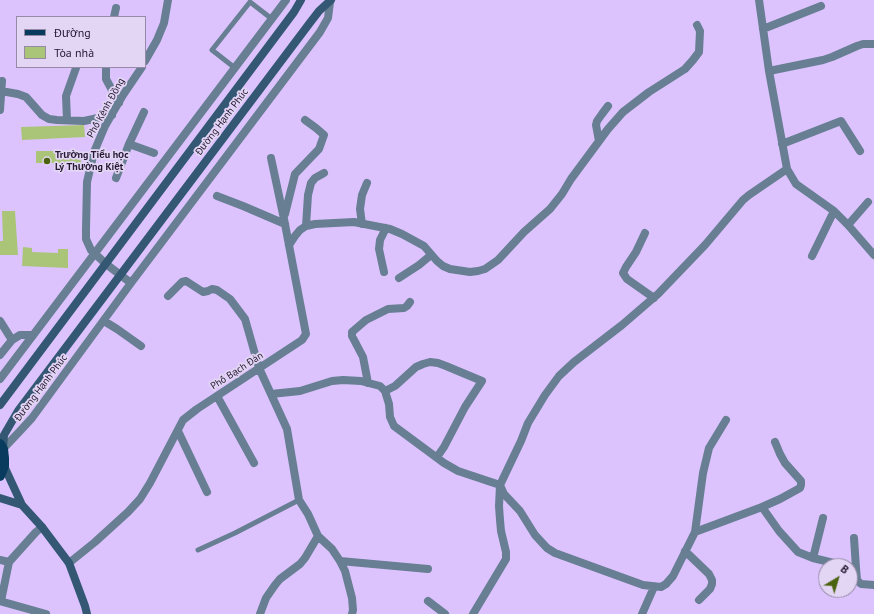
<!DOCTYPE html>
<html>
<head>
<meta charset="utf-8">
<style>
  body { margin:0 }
  #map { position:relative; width:874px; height:614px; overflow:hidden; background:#dcc3fd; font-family:"PT Sans",sans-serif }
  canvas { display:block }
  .legend { position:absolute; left:16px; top:16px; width:130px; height:52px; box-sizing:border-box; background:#e3d6f4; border:1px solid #978aa7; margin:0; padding:5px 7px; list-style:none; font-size:12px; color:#251833 }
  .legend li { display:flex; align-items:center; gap:8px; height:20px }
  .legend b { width:20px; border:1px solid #978aa7 }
  .north { position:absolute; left:818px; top:558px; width:40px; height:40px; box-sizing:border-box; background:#e3d6f4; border:1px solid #978aa7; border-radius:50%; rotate:38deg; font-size:11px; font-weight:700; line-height:16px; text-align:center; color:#251833 }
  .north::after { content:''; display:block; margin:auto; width:14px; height:18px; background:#4b620f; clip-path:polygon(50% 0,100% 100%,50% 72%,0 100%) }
</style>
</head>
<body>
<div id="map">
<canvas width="874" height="614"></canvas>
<ul class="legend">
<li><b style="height:5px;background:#083b5e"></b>Đường</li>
<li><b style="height:11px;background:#aac578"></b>Tòa nhà</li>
</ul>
<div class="north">B</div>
</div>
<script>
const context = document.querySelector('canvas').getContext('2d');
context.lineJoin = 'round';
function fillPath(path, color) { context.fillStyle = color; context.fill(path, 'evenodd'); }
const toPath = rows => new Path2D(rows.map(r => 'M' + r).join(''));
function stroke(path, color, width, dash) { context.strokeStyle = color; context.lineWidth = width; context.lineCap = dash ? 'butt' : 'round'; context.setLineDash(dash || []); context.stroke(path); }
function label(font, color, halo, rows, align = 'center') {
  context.font = font + ' "PT Sans",sans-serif'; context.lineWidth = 3.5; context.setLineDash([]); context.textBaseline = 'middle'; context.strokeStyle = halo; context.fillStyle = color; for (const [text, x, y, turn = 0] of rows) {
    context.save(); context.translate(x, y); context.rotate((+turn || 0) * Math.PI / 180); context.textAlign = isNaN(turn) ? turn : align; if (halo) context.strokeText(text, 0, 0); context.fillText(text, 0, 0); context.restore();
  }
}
fillPath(toPath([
  [84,125,85,137,22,140,21,127],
  [36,151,80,151,81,163,36,163],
  [2,211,15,211,18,255,0,255,0,241,3,241],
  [23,247,32,248,32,252,58,253,58,249,68,249,68,268,22,266]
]), '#aac578');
stroke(toPath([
  [235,68,212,50,250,2,272,19],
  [198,550,235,533,299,500]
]), '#677e93', 5);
stroke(toPath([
  [759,0,769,71,787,169,796,184,834,211,848,225,874,255],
  [114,17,116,8],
  [763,29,821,6],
  [145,61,157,40,164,23,168,0],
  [106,67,106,79,119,103],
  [769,71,823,60,832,57,857,46,863,44,874,44],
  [1,91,18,94,26,97,42,115,49,119,57,120,84,121,112,115],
  [0,110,2,81],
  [67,120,66,96,76,68],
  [599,141,596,125,597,121,602,114,608,106],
  [129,144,154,153],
  [782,144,841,121,860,151],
  [116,178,129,144,144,112],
  [217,196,243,206,285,224],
  [285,214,295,174,319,149,324,135,316,128,305,120],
  [362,224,360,209,362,195,367,183],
  [848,225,868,202],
  [306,226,308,195,311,183,315,178,324,173],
  [645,233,636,252,626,267,623,273,627,279,654,298],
  [289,245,295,236,300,230,306,226,315,224,354,222,390,229,402,234,424,246,437,261,443,266,450,269,470,272,478,271,485,269,498,260,524,232,550,209,562,194,571,179,608,129,623,112,649,92,685,69,693,60,699,52,700,31,697,25],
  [812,256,834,211],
  [384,272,379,249,380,240,386,228],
  [399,278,419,265,431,255],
  [131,283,106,264,91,250,86,239,86,229,87,182,94,152,105,126,123,95,142,67],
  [168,296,182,282,186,281,203,292,208,291,212,289,217,290,230,299,245,319,259,368,287,429,299,500,308,514,318,536,332,549,340,561,345,571,352,598,353,610,352,614],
  [0,321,12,340],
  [104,321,117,329,141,346],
  [0,355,12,340,20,335,32,335],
  [0,379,286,0],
  [368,383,363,357,352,336,352,332,366,320,388,309,404,308,407,306,410,302],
  [385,391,395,386,416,367,423,364,430,362,438,363,446,366,482,381,465,407,444,447,437,457],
  [271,394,300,391,332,381,343,380,361,381,380,386,385,391,389,404,390,417,394,426,444,463,458,471,500,485,504,494,520,511,535,535,547,548,555,553,643,585,661,587,666,584,673,576,695,532,762,507,779,531,798,552,813,558,846,566],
  [217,396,254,463],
  [178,431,207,492],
  [3,449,20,431,32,418,131,283,320,32,328,18,330,2],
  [762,507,780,499,800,488,801,485,801,481,785,463,780,454,775,442],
  [695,532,703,473,709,448,726,420],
  [854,538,856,568],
  [685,551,709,574,712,580,712,584,710,589,699,600],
  [813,558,823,518],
  [0,560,9,562],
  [340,561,428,569],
  [69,563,95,542,128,512,140,499,150,483,183,420,197,409,302,340,306,334,284,219,271,158],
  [850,567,856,568,857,580,861,584,874,585],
  [0,601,46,614],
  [1,601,9,562,36,532,42,527],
  [428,601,445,614],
  [260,614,266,598,275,585,280,579,300,564,305,558,318,536],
  [473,614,506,559,506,552,501,531,500,520,499,506,500,485,521,441,528,423,545,395,559,376,574,362,622,325,658,294,705,245,743,200,749,195,787,169],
  [642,614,654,587]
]), '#677e93', 8);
stroke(toPath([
  [0,405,294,12,301,0],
  [3,449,4,435,18,411,309,24,319,11,331,0],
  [4,466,22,505,42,527,69,563,85,606,87,614],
  [0,498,22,505]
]), '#345774', 8);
stroke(toPath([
  [0,444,3,449,4,458,4,466,0,476]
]), '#083b5e', 10);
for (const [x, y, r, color] of [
  [47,161,4,"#4b620f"]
]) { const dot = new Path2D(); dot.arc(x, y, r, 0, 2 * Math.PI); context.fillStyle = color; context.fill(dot); stroke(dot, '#e3d6f4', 1.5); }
label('10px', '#251833', '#e3d6f4', [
  ["Phố Kênh Đồng",106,108,-61],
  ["Đường Hạnh Phúc",222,122,-53],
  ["Phố Bạch Đàn",237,371,-33],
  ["Đường Hạnh Phúc",41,388,-53]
]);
label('bold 10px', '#251833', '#e3d6f4', [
  ["Trường Tiểu học",55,155],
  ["Lý Thường Kiệt",55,167]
], 'left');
</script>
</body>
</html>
